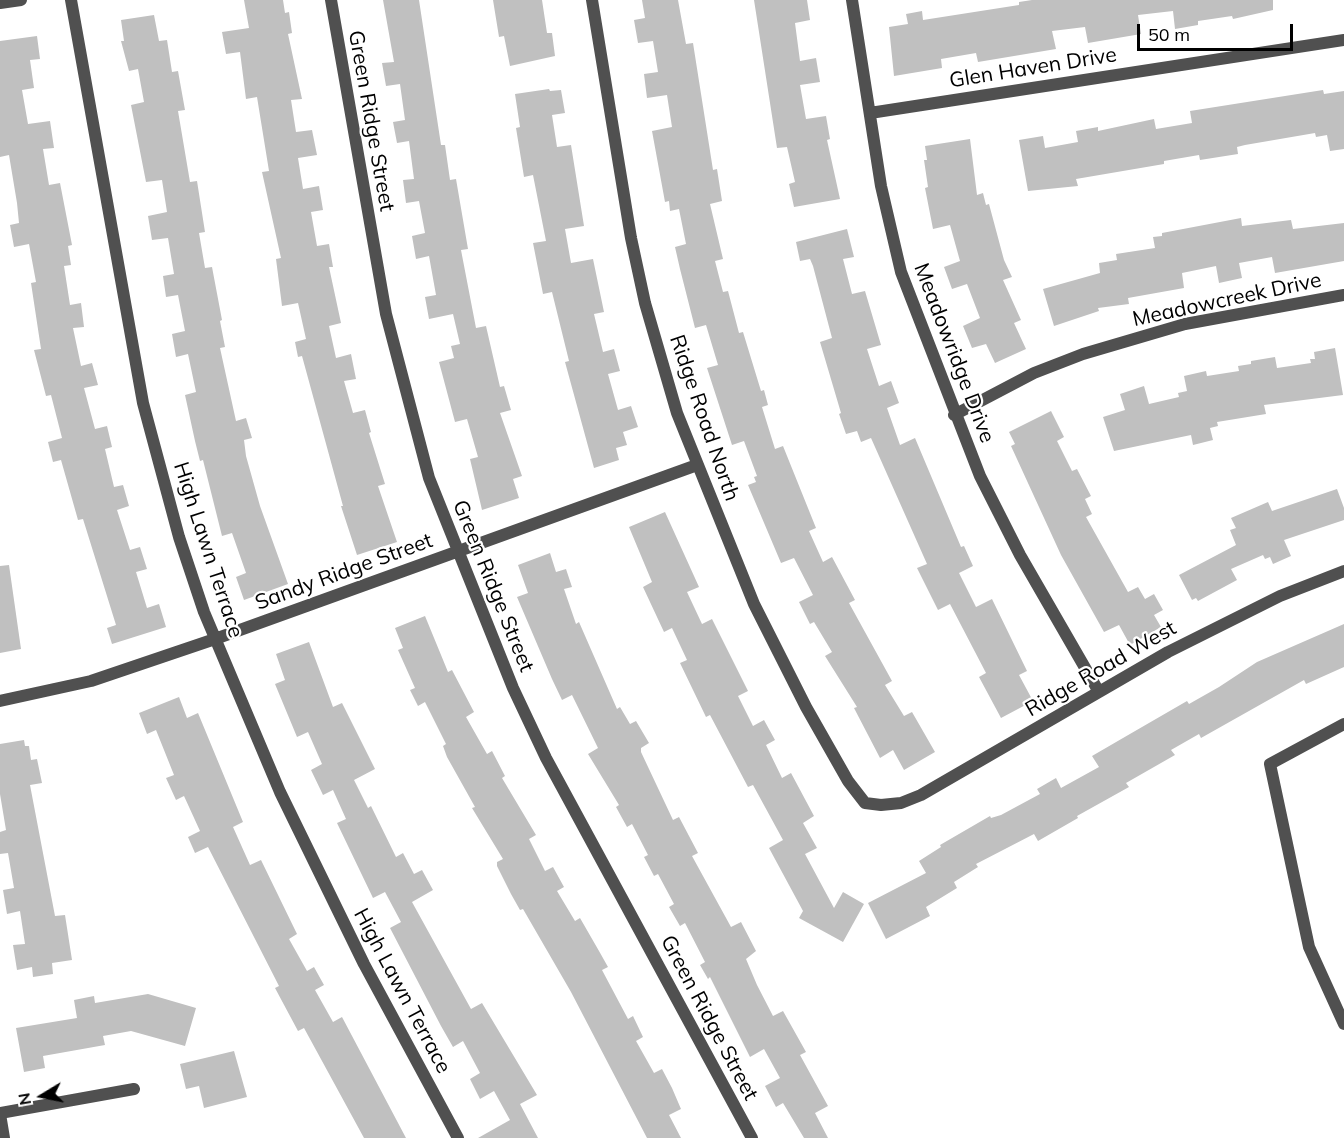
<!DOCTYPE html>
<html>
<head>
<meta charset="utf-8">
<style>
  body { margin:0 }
  #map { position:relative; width:1344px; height:1138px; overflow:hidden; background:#fff; font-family:Mulish,sans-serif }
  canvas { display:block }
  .north { position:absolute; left:12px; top:1066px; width:60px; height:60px; -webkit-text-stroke:4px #fff; paint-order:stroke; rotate:260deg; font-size:16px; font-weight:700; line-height:24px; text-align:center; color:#000 }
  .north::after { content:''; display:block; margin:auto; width:21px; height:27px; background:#000; clip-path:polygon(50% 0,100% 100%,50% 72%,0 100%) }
  .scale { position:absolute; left:1137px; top:24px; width:156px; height:27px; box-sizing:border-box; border:3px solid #000; border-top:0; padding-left:8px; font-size:18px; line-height:21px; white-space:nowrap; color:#000; -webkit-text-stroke:4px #fff; paint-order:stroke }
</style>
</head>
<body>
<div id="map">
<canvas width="1344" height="1138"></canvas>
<div class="north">N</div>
<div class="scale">50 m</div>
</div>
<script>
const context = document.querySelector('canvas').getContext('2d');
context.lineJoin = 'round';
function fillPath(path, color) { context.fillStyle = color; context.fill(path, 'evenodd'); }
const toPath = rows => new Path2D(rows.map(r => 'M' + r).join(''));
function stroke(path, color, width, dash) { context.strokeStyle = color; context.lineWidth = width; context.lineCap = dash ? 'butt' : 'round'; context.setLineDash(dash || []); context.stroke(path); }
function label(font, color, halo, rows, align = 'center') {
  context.font = font + ' Mulish,sans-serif'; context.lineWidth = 4.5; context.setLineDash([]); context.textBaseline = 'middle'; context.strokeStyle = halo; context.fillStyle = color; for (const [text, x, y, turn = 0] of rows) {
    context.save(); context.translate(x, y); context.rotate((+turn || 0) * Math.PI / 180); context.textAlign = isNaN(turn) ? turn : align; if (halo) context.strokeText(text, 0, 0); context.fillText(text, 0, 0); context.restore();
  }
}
fillPath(toPath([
  [244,0,283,0,285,13,289,12,292,33,288,34,302,99,291,100,296,132,312,130,317,155,298,158,303,189,319,186,323,210,311,212,317,246,329,244,333,267,329,267,341,323,329,326,336,358,351,354,356,379,344,381,353,413,365,410,371,432,369,433,385,484,378,486,397,542,357,555,341,506,343,506,302,356,298,357,295,342,306,339,298,303,282,306,276,259,281,258,262,172,269,171,257,97,246,99,240,52,226,54,222,32,249,28],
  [383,0,419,0,441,145,445,145,450,180,456,179,468,249,461,250,476,328,486,326,500,387,504,386,511,410,500,413,522,476,513,479,519,498,482,510,470,459,478,457,467,419,455,422,439,362,454,358,451,346,460,344,453,314,429,319,425,297,436,295,429,256,416,259,412,236,425,233,419,201,406,203,403,180,414,179,409,141,397,143,393,122,405,120,400,84,386,86,382,63,394,62],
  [493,0,542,0,547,33,552,33,555,56,510,66,504,36,499,37],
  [642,0,678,0,686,44,693,43,713,170,717,169,722,201,710,204,723,259,715,261,723,292,728,291,739,333,743,332,761,391,764,390,768,405,762,407,775,449,783,446,816,528,809,531,823,562,832,557,855,600,849,603,892,681,885,685,904,716,912,712,935,752,904,770,893,750,880,758,854,708,857,707,825,656,832,652,814,622,810,624,799,602,813,595,794,558,781,563,748,485,756,482,754,477,757,476,744,441,732,445,707,368,718,365,706,325,695,328,680,269,675,247,686,244,679,209,670,211,669,201,665,202,652,131,672,127,667,95,647,98,644,74,658,72,653,41,638,43,634,20,645,18],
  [754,0,807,0,810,20,795,23,800,61,816,58,820,82,800,85,806,119,826,116,830,139,827,140,840,199,794,207,789,184,795,182,787,147,777,148],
  [1032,0,1273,0,1273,10,1233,19,1232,16,1198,21,1198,25,1175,29,1173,11,1138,15,1141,34,1088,43,1085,27,1052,31,1056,49,978,62,976,53,941,59,942,68,894,76,889,27,908,24,906,14,922,11,923,20,1019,5,1019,2],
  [154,15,159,41,167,40,172,72,178,71,185,110,178,111,190,182,197,181,205,232,199,233,205,268,212,267,222,320,220,321,225,347,220,348,236,421,246,418,252,438,244,440,246,456,260,506,288,584,244,600,236,577,246,573,232,533,222,536,203,460,200,461,195,441,185,395,196,392,188,354,176,357,172,334,185,331,178,295,166,297,163,276,174,274,168,238,152,240,148,216,167,212,162,180,146,182,131,105,144,102,138,69,129,71,121,41,124,41,121,20],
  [37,36,40,59,30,60,34,88,22,90,28,124,50,121,54,148,43,149,49,185,60,183,72,245,68,246,71,265,64,266,70,305,81,303,84,327,73,328,81,366,92,363,98,385,84,388,95,429,107,426,112,447,105,449,114,487,123,485,129,506,117,510,130,550,140,547,147,569,136,572,147,608,159,604,166,627,112,644,107,628,116,625,83,519,78,520,61,460,53,462,48,442,62,438,51,395,46,396,34,350,41,349,31,283,36,282,29,244,14,247,10,225,19,223,17,203,9,155,0,157,0,41],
  [549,89,550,91,561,90,565,113,552,115,557,147,571,145,584,226,565,229,571,263,593,259,604,312,594,314,603,352,614,349,620,371,608,374,618,410,631,406,638,427,623,432,627,445,616,448,619,460,594,468,565,362,569,361,552,292,543,294,533,243,546,241,533,175,524,177,516,128,520,127,515,94],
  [1323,90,1324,94,1344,91,1344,149,1330,151,1327,135,1316,137,1315,133,1245,145,1237,147,1238,154,1200,160,1199,155,1164,161,1164,164,1076,179,1078,186,1028,191,1019,140,1043,136,1045,148,1078,142,1076,131,1098,127,1098,131,1154,119,1156,129,1192,123,1190,111],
  [970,139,977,195,983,193,986,205,989,204,1004,260,1012,277,1003,280,1021,320,1014,323,1026,349,995,363,986,344,972,348,963,326,980,318,967,284,952,289,944,267,960,261,950,225,933,229,925,188,928,187,924,160,927,160,925,146],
  [1241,218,1242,226,1291,220,1293,229,1344,223,1344,261,1275,273,1272,257,1239,263,1242,278,1219,283,1216,266,1182,273,1184,288,1128,298,1129,304,1098,308,1099,311,1054,326,1043,289,1100,273,1099,263,1117,260,1116,254,1155,248,1153,237,1162,236,1162,233],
  [847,229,854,257,843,259,852,294,865,291,881,345,867,349,879,386,891,381,899,403,887,408,900,445,915,438,961,547,964,546,973,566,959,573,976,607,992,599,1027,671,1019,675,1033,701,1001,718,979,677,986,673,950,604,938,610,917,568,927,564,871,438,861,442,857,431,846,434,839,414,841,413,820,342,832,338,813,266,810,259,800,261,796,242],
  [1335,348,1343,395,1264,405,1266,414,1217,422,1218,426,1210,428,1213,440,1193,445,1191,435,1114,451,1103,417,1125,410,1120,394,1144,386,1149,404,1179,397,1178,393,1187,391,1184,376,1206,371,1207,376,1239,371,1238,366,1251,364,1251,361,1275,357,1277,368,1311,363,1310,359,1315,359,1314,352],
  [1051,411,1064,437,1057,441,1072,471,1077,469,1091,496,1085,499,1092,514,1086,517,1128,592,1138,587,1145,599,1154,594,1163,610,1154,615,1161,627,1130,645,1119,625,1104,632,1061,555,1011,446,1015,444,1009,432],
  [1337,489,1344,508,1344,520,1284,540,1291,556,1273,564,1270,557,1265,559,1263,555,1231,569,1237,580,1198,601,1196,598,1192,600,1179,575,1236,545,1230,530,1236,528,1231,518,1268,502,1272,511],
  [665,512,699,587,687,592,702,624,712,619,748,691,738,696,753,726,764,720,775,740,766,745,782,778,791,773,814,816,803,823,817,848,805,854,834,908,843,892,864,904,843,942,799,918,803,911,769,848,783,840,753,785,748,787,710,715,706,717,680,663,687,660,672,628,664,632,643,587,652,582,629,527],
  [550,553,556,572,566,569,572,587,564,589,576,624,579,622,617,709,620,707,630,724,636,721,649,743,641,748,641,752,673,820,679,817,698,853,692,856,731,927,741,922,756,951,746,959,757,985,773,1016,783,1011,806,1052,800,1055,828,1106,815,1113,828,1138,804,1138,783,1103,776,1107,765,1086,780,1078,764,1049,750,1057,710,977,708,979,700,965,705,962,685,923,680,926,669,907,674,904,658,874,654,876,644,857,648,855,632,824,627,827,616,807,619,805,588,754,598,748,572,695,562,700,552,679,517,597,528,593,518,565],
  [9,565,21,649,0,653,0,566],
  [425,616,448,672,452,670,474,712,466,717,487,754,492,751,505,776,502,778,536,835,529,839,545,871,553,867,564,887,557,891,575,921,580,918,599,951,608,967,602,970,628,1019,633,1016,643,1037,636,1041,654,1073,662,1069,672,1088,681,1109,669,1115,681,1138,647,1138,571,992,523,909,520,910,511,894,497,866,497,862,503,859,472,808,475,807,447,757,443,746,446,744,425,702,418,706,410,690,415,688,398,650,403,648,395,628],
  [1344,624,1344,667,1306,684,1304,680,1201,738,1199,734,1171,750,1175,755,1126,783,1129,787,1077,816,1078,818,1038,841,1034,834,976,864,978,867,954,882,957,888,926,907,930,916,886,939,868,903,926,873,919,861,941,847,940,845,990,816,991,818,1001,815,1040,794,1037,789,1056,778,1061,788,1099,767,1092,756,1123,738,1187,701,1189,704,1219,687,1257,662],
  [309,642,333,707,342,703,375,769,354,780,368,808,371,806,396,857,403,853,414,874,422,870,433,890,412,902,471,1009,482,1003,537,1095,520,1104,538,1138,478,1138,510,1120,494,1091,480,1099,470,1079,480,1073,463,1041,453,1047,441,1026,390,928,401,922,385,892,373,898,337,823,346,819,333,790,323,795,311,770,322,764,308,732,297,737,275,684,285,680,276,654],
  [179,697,187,718,198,713,243,822,233,827,250,865,261,860,297,934,289,939,307,971,314,967,324,985,315,990,333,1022,342,1017,406,1138,364,1138,304,1028,298,1031,275,988,279,986,208,847,195,853,188,837,200,831,184,796,176,800,166,778,174,775,156,730,147,734,139,713],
  [24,740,25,746,29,746,31,760,37,759,42,783,30,785,55,916,65,915,72,960,52,963,53,974,33,977,32,967,17,970,13,945,25,944,20,911,7,914,3,890,14,888,8,853,0,854,0,832,6,830,0,794,0,744],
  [148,994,196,1008,185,1046,131,1031,103,1036,105,1045,43,1056,45,1068,24,1072,16,1028,77,1018,74,1000,94,996,95,1003],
  [234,1051,247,1097,204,1108,199,1086,186,1089,180,1064]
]), '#c0c0c0');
stroke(toPath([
  [71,0,143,403,179,537,204,612,280,792,364,964,458,1138],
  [331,0,386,314,429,478,513,688,546,758,752,1138],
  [592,0,631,238,645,303,677,413,754,604,806,707,848,781,865,803,881,805,901,803,921,795,1168,652,1280,596,1344,571],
  [852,0,881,186,901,272,980,476,1020,555,1099,692],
  [0,3,21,0],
  [870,113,1344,40],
  [954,415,1034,373,1083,354,1185,324,1344,295],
  [0,701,91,681,215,639,697,465],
  [1344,724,1270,764,1309,947,1344,1024],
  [0,1113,134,1089],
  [0,1114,4,1138]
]), '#505050', 12);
label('21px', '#000', '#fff', [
  ["Glen Haven Drive",1033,68,-9],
  ["Green Ridge Street",371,121,80],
  ["Meadowcreek Drive",1227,300,-12],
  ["Meadowridge Drive",954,353,69],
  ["Ridge Road North",704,418,71],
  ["High Lawn Terrace",208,550,72],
  ["Sandy Ridge Street",344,572,-20],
  ["Green Ridge Street",493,586,68],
  ["Ridge Road West",1101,669,-30],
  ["High Lawn Terrace",402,991,62],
  ["Green Ridge Street",709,1018,62]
]);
</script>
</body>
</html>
